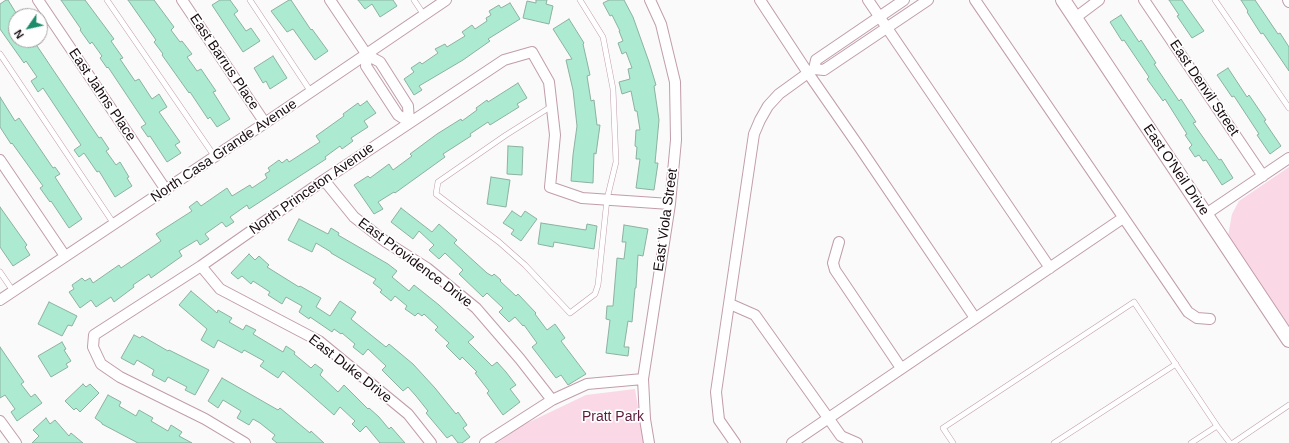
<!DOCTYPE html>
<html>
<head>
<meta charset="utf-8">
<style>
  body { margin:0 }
  #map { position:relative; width:1289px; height:443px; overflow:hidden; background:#fafafa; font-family:Arial,sans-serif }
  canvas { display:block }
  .north { position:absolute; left:8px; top:8px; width:40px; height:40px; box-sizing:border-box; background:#fff; border:1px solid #a39ea0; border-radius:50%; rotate:236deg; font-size:11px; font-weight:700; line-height:16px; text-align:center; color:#180c11 }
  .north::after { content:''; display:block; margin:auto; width:14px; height:18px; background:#1e8c6a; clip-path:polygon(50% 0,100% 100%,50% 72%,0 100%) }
</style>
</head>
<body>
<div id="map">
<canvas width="1289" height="443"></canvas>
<div class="north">N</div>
</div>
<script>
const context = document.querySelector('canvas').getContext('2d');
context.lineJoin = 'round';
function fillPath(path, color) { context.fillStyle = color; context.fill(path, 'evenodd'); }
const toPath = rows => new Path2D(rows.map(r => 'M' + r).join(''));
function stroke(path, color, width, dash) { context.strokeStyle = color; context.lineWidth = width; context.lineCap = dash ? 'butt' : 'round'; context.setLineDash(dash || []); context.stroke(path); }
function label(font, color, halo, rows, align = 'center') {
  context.font = font + ' Arial,sans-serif'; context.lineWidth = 3.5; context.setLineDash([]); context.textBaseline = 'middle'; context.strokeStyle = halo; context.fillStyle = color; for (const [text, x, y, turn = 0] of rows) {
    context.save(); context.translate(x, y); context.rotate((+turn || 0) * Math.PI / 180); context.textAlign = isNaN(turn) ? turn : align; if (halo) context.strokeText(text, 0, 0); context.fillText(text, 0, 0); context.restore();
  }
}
fillPath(toPath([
  [1289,167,1289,326,1228,236,1232,214,1239,201],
  [635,389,644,443,497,443,521,426,586,395]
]), '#fad8e5');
const building = toPath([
  [6,0,8,0,16,13,16,40,33,40,99,138,101,137,109,149,106,151,116,165,120,162,129,177,127,178,132,186,115,197,99,171,97,172,84,153,79,157,74,150,81,145,43,88,38,92,31,81,37,77,26,61,24,63,0,29,0,4,6,0],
  [61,0,85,0,114,39,111,41,123,58,120,59,135,81,139,79,152,99,159,94,167,107,159,112,180,142,175,145,181,153,167,162,150,136,148,137,141,127,146,124,108,67,107,68,100,58,102,56,92,42,90,44,80,30,81,29,61,0],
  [128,0,154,0,174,27,171,30,180,42,182,41,192,54,187,57,197,71,201,69,216,91,213,92,230,119,217,127,210,117,208,119,190,92,189,93,162,55,163,54,154,42,156,40,128,0],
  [220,0,230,0,238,11,234,14,246,31,251,28,260,41,243,52,212,5,220,0],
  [289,0,291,0,311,30,312,29,328,51,315,60,293,29,287,32,271,11,289,0],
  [358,0,393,0,397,6,380,17,372,4,365,9,358,0],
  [536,0,547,0,546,4,553,6,549,24,523,18,527,1,536,3,536,0],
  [609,0,624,0,633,17,649,62,656,85,654,86,659,120,655,163,658,163,654,190,636,188,640,159,636,159,637,147,635,146,636,130,640,130,637,111,635,111,631,91,622,94,619,82,630,79,628,69,632,68,626,52,622,54,618,43,623,41,619,31,620,31,612,15,610,16,603,3,609,0],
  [1169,0,1182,0,1204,31,1192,38,1177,16,1179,15,1169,0],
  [1241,0,1255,0,1278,34,1280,33,1289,47,1289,71,1263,33,1261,34,1247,12,1248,11,1241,0],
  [510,3,520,19,488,39,490,41,463,60,419,86,422,90,414,95,404,79,414,72,411,68,420,62,422,64,438,53,435,49,445,44,447,47,465,36,462,32,472,25,475,29,487,21,486,18,491,15,489,11,499,5,501,8,510,3],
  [1121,15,1139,42,1141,40,1156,63,1154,64,1179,101,1181,99,1196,122,1193,123,1219,160,1221,159,1233,178,1222,185,1206,160,1203,161,1199,155,1195,157,1189,148,1192,145,1185,135,1187,134,1165,99,1163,101,1147,79,1149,77,1124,40,1122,41,1110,22,1121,15],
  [569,19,584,43,583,44,590,75,587,76,591,101,594,100,597,125,600,125,596,154,594,153,593,183,571,181,573,155,577,126,573,90,566,60,572,59,553,29,569,19],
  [273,56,287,78,270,89,266,81,263,83,254,68,273,56],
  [1228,68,1247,97,1249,95,1266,120,1264,121,1281,146,1270,154,1257,135,1259,134,1234,96,1232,97,1217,75,1228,68],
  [518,83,527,98,517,104,519,107,490,125,488,122,470,134,471,136,443,154,445,157,395,193,394,192,378,202,383,209,374,214,354,185,368,176,370,178,389,164,393,170,412,156,410,154,437,134,461,119,462,121,477,110,476,108,487,100,488,102,518,83],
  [0,97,15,121,19,118,53,168,55,167,60,174,55,177,82,219,69,228,51,201,50,202,40,188,43,186,12,143,11,144,0,127,0,97],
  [367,101,376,113,364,121,368,127,351,138,353,141,342,149,340,146,325,157,326,159,249,209,247,205,230,217,234,222,226,227,222,222,205,234,209,239,200,245,197,240,179,251,182,256,151,278,149,274,133,285,134,287,114,302,111,297,96,307,91,300,80,308,69,292,74,289,72,285,82,278,85,281,90,278,93,283,119,265,121,268,161,241,156,234,192,211,189,207,197,201,201,206,227,188,232,196,250,185,252,188,267,178,265,174,270,171,268,168,279,160,282,163,287,159,289,162,320,142,316,136,344,116,343,114,358,103,360,106,367,101],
  [508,146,523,147,522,175,507,174,508,146],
  [491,177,510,180,506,207,487,204,491,177],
  [0,207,27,245,25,247,30,255,13,266,0,247,0,207],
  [401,208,432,232,439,224,457,240,454,243,487,273,492,276,494,274,501,280,500,281,516,296,518,294,536,313,535,314,547,330,555,324,565,338,561,341,586,374,568,385,561,375,556,378,532,347,537,343,524,325,523,326,515,317,509,322,499,312,503,308,487,293,483,297,459,274,463,270,445,253,439,259,429,250,434,245,419,231,413,239,391,222,401,208],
  [512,211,521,217,525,211,537,219,521,241,511,234,514,230,503,223,512,211],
  [299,219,328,234,331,228,339,233,338,235,388,264,397,271,392,277,409,291,414,285,439,305,474,337,468,342,492,366,497,362,506,372,516,385,510,389,520,402,503,415,487,393,489,391,475,373,477,372,462,357,460,360,446,346,449,343,435,330,438,327,424,314,422,316,418,313,415,316,405,309,407,306,395,296,391,301,380,292,382,290,373,283,376,279,331,253,331,252,316,243,312,252,288,240,299,219],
  [541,223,586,230,587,224,597,226,594,249,554,242,553,247,538,244,541,223],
  [624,225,648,229,643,256,638,255,636,288,635,288,632,322,628,321,624,347,629,347,628,356,606,353,610,320,606,319,607,306,613,306,617,258,624,259,626,242,622,242,624,225],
  [249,254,255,260,259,256,269,265,267,267,299,287,300,286,321,298,316,307,330,316,340,301,356,312,351,319,386,347,389,344,413,364,435,388,456,414,458,412,467,425,463,428,470,437,462,443,458,443,452,435,447,438,426,413,428,411,416,396,408,387,403,391,382,370,386,366,368,349,363,355,353,347,355,344,342,333,341,334,334,329,332,332,310,317,309,319,299,312,302,306,286,297,282,304,268,295,270,292,253,281,251,284,242,276,238,279,231,273,249,254],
  [191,291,217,313,218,310,232,318,229,322,243,330,246,325,256,330,253,334,283,352,286,346,295,352,294,354,311,368,315,364,323,370,320,375,338,392,344,385,368,409,369,408,379,417,389,429,391,427,405,443,380,443,366,426,360,432,352,424,355,421,340,407,334,415,308,392,283,371,278,378,260,366,264,361,244,350,242,353,218,340,214,348,201,340,207,329,179,305,191,291],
  [49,302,77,316,72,326,68,325,62,336,38,324,49,302],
  [134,335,140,338,142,336,168,351,169,350,209,370,195,395,185,390,187,387,168,377,165,382,152,375,154,370,137,360,134,365,121,358,134,335],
  [62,342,66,349,64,350,71,361,66,364,68,367,51,377,38,356,62,342],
  [0,347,24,382,21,384,31,397,35,394,42,403,17,421,11,412,15,409,5,395,0,398,0,347],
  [222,378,278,410,280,408,310,433,311,431,324,443,277,443,272,439,275,435,260,423,253,419,249,425,237,418,241,411,223,400,218,408,208,401,222,378],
  [83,384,86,387,90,384,99,393,80,412,76,408,74,410,65,401,83,384],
  [108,395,121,402,119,406,136,416,139,410,153,418,151,421,168,431,171,425,182,432,179,436,192,443,138,443,102,424,102,423,95,418,108,395],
  [46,418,50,424,55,420,69,436,71,433,83,443,32,443,39,436,33,430,46,418]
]);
fillPath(building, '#acead1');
stroke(building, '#8cb1a1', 1);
const lane = toPath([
  [107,0,215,157],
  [250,0,311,92],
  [414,0,424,15],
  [1215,0,1289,108],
  [0,54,114,224],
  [552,106,506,135,438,182,436,194,499,242,525,265,570,313,595,294,598,285,607,199,616,162,613,89,603,37,580,0],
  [0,272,13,291],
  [953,443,943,428,1134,302,1217,426,1230,443],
  [1054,443,1176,364],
  [1191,443,1217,426],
  [1233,443,1289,405]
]);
const street = toPath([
  [38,0,166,190],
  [182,0,265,123],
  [330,0,367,55,380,62,408,106,409,122,398,115,366,66,367,55],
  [760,0,808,73,860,148,975,318],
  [868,0,1050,268],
  [975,0,1188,312,1197,318,1210,319],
  [1144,0,1263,176],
  [1288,0,1289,2],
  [1075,18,1099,0],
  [814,69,816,60,904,0],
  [0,160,65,256],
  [324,180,354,217,386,242,427,268,476,308,520,359,552,400],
  [1206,214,1289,158],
  [839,242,833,263,835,270,901,368],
  [201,266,220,289,319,341,408,414,431,443],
  [0,300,265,123,446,0],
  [730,304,755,315,841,436,857,443],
  [0,421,16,443],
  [245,443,205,419,120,377,101,364,93,347,94,335,201,266,324,180,504,60,532,52,549,82,555,135,550,187,582,198,670,204],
  [485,443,552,400,587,384,643,379],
  [649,443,645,419,643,379,670,204,676,140,675,82,661,24,650,0],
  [735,443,719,420,716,392,754,134,760,120,768,106,779,94,808,73,814,69,824,70,928,0],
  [792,443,1123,218]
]);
const secondary = toPath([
  [1063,0,1289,340]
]);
stroke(lane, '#c19dab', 6);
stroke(street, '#c19dab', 12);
stroke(secondary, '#c19dab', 16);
stroke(lane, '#fff', 5);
stroke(street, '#fff', 10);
stroke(secondary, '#fff', 14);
label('14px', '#180c11', '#fff', [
  ["East Barrus Place",224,62,56],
  ["East Denvil Street",1204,88,56],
  ["East Jahns Place",102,95,56],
  ["North Casa Grande Avenue",224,151,-34],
  ["East O'Neil Drive",1176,170,56],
  ["North Princeton Avenue",312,189,-35],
  ["East Viola Street",666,220,-82],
  ["East Providence Drive",415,263,37],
  ["East Duke Drive",350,369,38]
]);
label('14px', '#5d1c3c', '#fff', [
  ["Pratt Park",613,417]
]);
</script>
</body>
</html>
